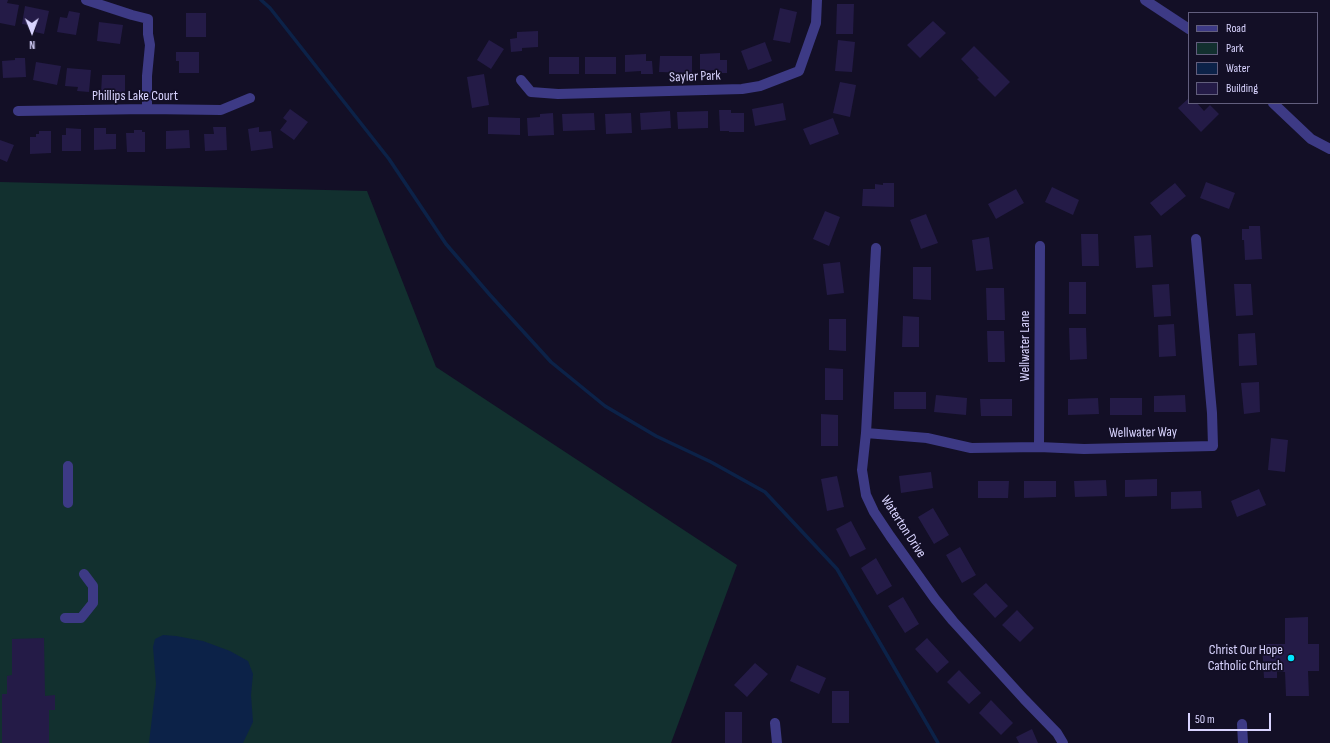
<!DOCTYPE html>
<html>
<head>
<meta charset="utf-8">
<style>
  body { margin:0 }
  #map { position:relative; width:1330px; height:743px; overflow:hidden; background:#130f26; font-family:"Sofia Sans Condensed",sans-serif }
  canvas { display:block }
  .legend { position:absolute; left:1188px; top:12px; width:130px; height:92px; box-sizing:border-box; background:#130f26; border:1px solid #625e7d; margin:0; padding:5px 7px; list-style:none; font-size:12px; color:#d9d4ff }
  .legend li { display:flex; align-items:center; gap:8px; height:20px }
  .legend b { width:20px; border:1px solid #625e7d }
  .north { position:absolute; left:12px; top:12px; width:40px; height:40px; -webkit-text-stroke:3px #130f26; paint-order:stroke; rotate:179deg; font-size:11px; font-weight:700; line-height:16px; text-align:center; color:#d9d4ff }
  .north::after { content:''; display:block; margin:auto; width:14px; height:18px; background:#d9d4ff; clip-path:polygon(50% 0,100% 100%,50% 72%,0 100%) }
  .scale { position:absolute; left:1188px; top:713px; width:83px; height:18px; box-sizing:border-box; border:2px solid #d9d4ff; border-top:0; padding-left:5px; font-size:12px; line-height:14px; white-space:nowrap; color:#d9d4ff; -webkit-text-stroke:3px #130f26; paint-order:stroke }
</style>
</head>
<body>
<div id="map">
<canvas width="1330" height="743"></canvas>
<ul class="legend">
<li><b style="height:5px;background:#3d3a85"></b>Road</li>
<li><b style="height:11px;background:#12302f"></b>Park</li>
<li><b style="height:11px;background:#0c2248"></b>Water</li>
<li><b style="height:11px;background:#241b47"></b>Building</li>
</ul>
<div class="north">N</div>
<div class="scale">50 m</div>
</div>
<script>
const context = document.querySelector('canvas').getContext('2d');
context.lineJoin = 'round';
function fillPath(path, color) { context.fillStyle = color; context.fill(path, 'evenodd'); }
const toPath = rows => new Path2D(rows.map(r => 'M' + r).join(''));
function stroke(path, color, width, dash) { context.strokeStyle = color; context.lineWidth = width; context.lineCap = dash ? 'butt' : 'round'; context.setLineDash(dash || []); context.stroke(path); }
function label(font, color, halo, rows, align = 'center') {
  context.font = font + ' "Sofia Sans Condensed",sans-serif'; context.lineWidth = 3.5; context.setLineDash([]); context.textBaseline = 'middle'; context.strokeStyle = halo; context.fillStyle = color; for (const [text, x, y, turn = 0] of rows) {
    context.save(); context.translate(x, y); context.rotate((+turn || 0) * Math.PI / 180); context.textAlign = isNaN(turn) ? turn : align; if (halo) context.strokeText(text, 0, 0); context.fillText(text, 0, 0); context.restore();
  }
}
fillPath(toPath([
  [0,182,367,191,436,367,737,565,671,743,0,743]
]), '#12302f');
fillPath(toPath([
  [163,635,176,636,203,641,230,651,248,661,253,674,251,695,253,722,243,743,149,743,156,684,153,647,155,639]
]), '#0c2248');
stroke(toPath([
  [261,0,270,8,389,159,446,244,490,295,551,362,605,406,656,436,711,462,765,492,837,569,938,743]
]), '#0c2248', 3.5);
fillPath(toPath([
  [0,0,8,0,7,3,19,5,15,26,0,23],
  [837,4,854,4,853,34,836,34],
  [25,6,49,11,44,34,35,32,36,26,22,24],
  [780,8,797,12,790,43,773,40],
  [69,11,80,13,76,35,57,32,60,17,67,18],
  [186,13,206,13,206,37,186,37],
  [933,21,946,33,920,58,907,45],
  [99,22,123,25,120,44,97,41],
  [538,31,538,47,522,48,522,51,511,52,510,39,517,38,517,32],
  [489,40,504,49,491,69,477,60],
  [838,40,855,42,852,72,835,71],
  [765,42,772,61,748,70,741,51],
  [974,46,1010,82,995,97,977,79,979,78,961,59],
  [176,52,199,52,199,73,179,73,179,61,176,61],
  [720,53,720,60,727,60,727,73,716,73,716,70,700,71,700,54],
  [646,54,646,61,652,61,653,74,641,74,641,71,625,72,625,55],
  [660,56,692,56,692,73,659,72],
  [549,57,579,57,579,74,549,74],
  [585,57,616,57,616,74,585,74],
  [15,58,25,58,26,77,3,78,2,61,15,60],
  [36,62,61,66,57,85,33,80],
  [67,68,91,70,89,92,77,91,78,87,65,86],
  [484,74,489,105,472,108,467,77],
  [102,75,125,75,125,93,101,93],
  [840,82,856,85,850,117,833,113],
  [1189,98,1189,103,1197,103,1204,111,1210,105,1219,114,1201,132,1178,108],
  [783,103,786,120,755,126,752,109],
  [290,109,308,122,294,140,280,130,287,121,283,118],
  [719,110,731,110,731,113,744,113,744,132,729,132,729,131,720,131],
  [670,111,671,128,641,130,640,113],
  [708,111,708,128,678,129,677,112],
  [553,113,554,135,528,136,527,118,540,117,540,114],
  [594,113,595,130,563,131,562,114],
  [631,113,632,133,606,134,605,114],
  [488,117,520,118,520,135,488,134],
  [833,118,839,134,810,145,803,129],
  [213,127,226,127,227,150,205,151,204,134,214,134],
  [259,127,259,132,271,131,273,148,251,151,248,129],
  [66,128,81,129,81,151,62,151,62,135,66,135],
  [94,128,106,128,106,134,116,134,116,149,94,150],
  [134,130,142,130,142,132,145,132,145,152,127,152,126,133,134,133],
  [189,130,190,148,166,149,166,131],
  [39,131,51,131,51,153,30,154,30,137,36,137,36,134,39,134],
  [0,140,14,145,7,162,0,159],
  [1206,182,1235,193,1229,209,1200,198],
  [883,183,894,183,894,207,862,206,863,189,875,189,875,184,883,185],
  [1175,183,1186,196,1161,216,1150,203],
  [1052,187,1079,200,1073,215,1045,202],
  [1016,189,1024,203,996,219,988,204],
  [825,211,840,217,829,246,813,239],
  [926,214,938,243,921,249,910,220],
  [1249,226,1260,226,1262,259,1245,260,1244,240,1242,240,1242,229,1249,229],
  [1081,234,1098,234,1099,266,1082,266],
  [1151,235,1153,267,1136,268,1134,236],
  [989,237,993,269,976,271,972,240],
  [840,262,844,293,827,295,823,264],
  [913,267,931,267,931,300,913,299],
  [1069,282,1086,282,1086,314,1069,314],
  [1169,284,1171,316,1154,317,1152,285],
  [1234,284,1251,284,1253,315,1236,316],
  [986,288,1004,288,1005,320,987,320],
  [903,316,919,317,919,347,902,347],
  [829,319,846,319,846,351,829,350],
  [1174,324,1176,356,1159,357,1158,325],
  [1069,328,1086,328,1087,359,1070,360],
  [987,331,1004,331,1005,362,988,362],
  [1255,333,1257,365,1239,366,1238,334],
  [825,368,843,369,843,400,825,400],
  [1259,382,1260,412,1244,414,1241,383],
  [894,392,926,392,926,409,894,409],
  [936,395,967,398,966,415,934,412],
  [1185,395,1186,412,1154,412,1154,396],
  [1098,398,1099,414,1068,415,1068,399],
  [1110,398,1142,398,1142,415,1110,415],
  [980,399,1012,399,1012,416,981,416],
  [821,414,838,415,838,446,821,446],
  [1271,438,1288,440,1285,472,1268,470],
  [931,472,933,488,901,493,899,476],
  [837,476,844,507,827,511,821,479],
  [1157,479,1157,496,1125,497,1125,480],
  [1106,480,1107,496,1075,497,1074,481],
  [978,481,1009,481,1008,498,978,498],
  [1024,481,1056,481,1056,497,1024,498],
  [1259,489,1266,505,1237,517,1231,501],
  [1201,491,1202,508,1171,509,1171,492],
  [933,508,949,535,934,544,918,517],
  [851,521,866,549,850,557,836,529],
  [960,547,976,575,962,583,946,555],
  [876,558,892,586,877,595,861,568],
  [986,583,1008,606,995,618,973,594],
  [903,597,919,624,905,633,888,606],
  [1017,610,1034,628,1020,642,1002,625],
  [1308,617,1308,644,1319,644,1319,671,1308,671,1309,696,1286,696,1285,672,1277,672,1277,678,1264,678,1262,644,1285,644,1285,618],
  [44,638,45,696,55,695,55,710,49,710,49,743,2,743,2,694,7,694,7,676,12,675,12,639],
  [927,638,949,662,937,673,915,649],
  [755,663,768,674,747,697,734,685],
  [797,665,826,678,819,694,790,681],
  [959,670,981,693,969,704,947,682],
  [832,691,849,691,849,723,832,723],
  [991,700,1013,723,1001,735,979,713],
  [725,712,742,712,742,743,725,743],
  [1032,729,1038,743,1019,743,1016,737]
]), '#241b47');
stroke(toPath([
  [86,0,132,15,148,19,148,34,150,45,147,76,147,109],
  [1145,0,1189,29],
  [521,80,531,92,558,94,742,89,760,86,799,71,816,23,817,0],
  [1273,103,1311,139,1330,149],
  [18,111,147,109,221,110,250,98],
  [876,248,866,433,862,470,866,495,874,512,890,536,935,599,953,621,1024,699,1057,733,1063,743],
  [866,433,927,438,971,448,1039,447,1084,449,1213,446,1212,413,1196,239],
  [1039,447,1040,246],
  [68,503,68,466],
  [65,618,81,618,93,603,93,586,84,574],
  [775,723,777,743],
  [1242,724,1243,743]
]), '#3d3a85', 10);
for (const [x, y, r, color] of [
  [1291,658,4,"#00e5ff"]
]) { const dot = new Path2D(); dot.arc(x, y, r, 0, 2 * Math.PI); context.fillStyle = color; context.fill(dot); stroke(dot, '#130f26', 1.5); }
label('14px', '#d9d4ff', '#130f26', [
  ["Sayler Park",695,77,-2],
  ["Phillips Lake Court",135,96],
  ["Wellwater Lane",1025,346,-90],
  ["Wellwater Way",1143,433,-1],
  ["Waterton Drive",903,527,57]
]);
label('14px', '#d9d4ff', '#130f26', [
  ["Christ Our Hope",1283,650],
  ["Catholic Church",1283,666]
], 'right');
</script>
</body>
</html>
